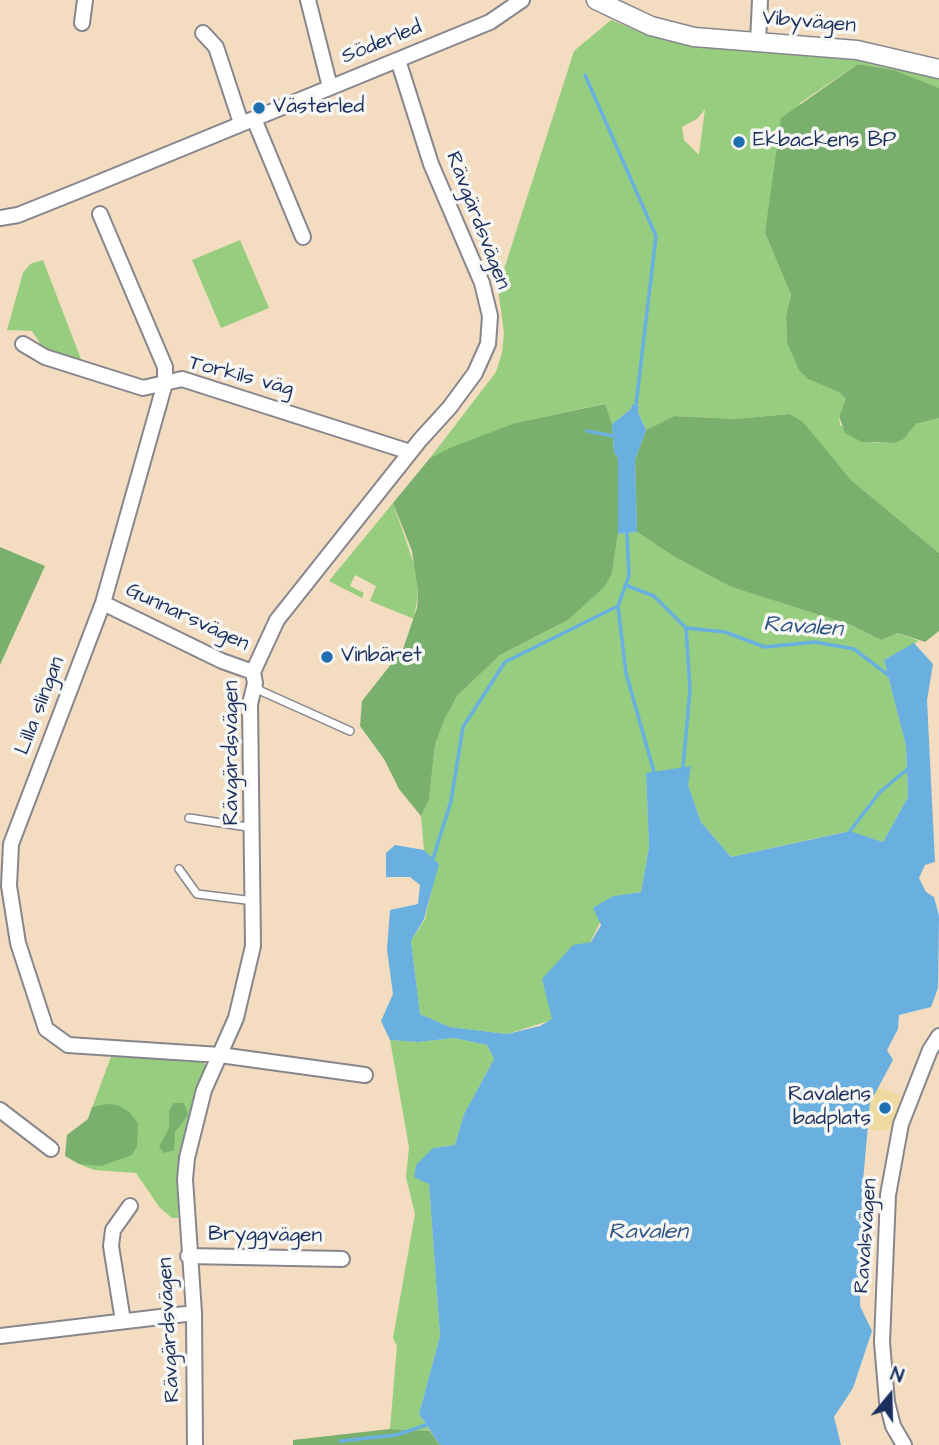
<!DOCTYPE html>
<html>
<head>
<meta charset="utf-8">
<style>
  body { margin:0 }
  #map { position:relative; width:939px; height:1445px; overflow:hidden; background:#f3dcbf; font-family:"Architects Daughter",sans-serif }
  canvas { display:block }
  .north { position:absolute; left:855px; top:1361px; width:70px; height:70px; -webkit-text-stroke:5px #f6f6f2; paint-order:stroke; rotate:19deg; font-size:19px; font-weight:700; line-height:28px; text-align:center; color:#1b2f5e }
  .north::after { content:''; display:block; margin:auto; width:24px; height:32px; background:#1b2f5e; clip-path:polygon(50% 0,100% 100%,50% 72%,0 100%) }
</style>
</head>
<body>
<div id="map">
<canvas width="939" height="1445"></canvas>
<div class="north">N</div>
</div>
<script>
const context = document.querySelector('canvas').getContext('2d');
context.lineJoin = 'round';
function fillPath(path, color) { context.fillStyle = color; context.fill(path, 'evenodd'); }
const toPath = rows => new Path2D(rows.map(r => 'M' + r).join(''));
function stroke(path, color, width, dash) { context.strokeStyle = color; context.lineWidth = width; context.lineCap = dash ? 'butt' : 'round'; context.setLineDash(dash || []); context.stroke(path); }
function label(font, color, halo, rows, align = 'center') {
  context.font = font + ' "Architects Daughter",sans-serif'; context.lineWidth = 7; context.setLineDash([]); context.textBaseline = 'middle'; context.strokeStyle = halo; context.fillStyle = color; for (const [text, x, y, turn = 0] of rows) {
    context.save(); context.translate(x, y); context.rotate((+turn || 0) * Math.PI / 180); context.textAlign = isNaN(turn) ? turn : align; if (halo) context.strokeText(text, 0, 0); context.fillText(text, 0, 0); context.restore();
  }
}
fillPath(toPath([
  [611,20,648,35,692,46,845,56,939,77,939,88,894,70,858,64,800,103,765,233,791,295,786,316,787,342,808,379,840,392,846,399,839,416,840,425,872,443,895,443,904,439,916,424,939,418,939,553,850,479,789,414,735,419,674,416,646,430,638,412,639,405,632,404,630,410,612,424,604,404,515,423,430,458,496,372,502,353,504,333,498,288,574,51],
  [705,109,699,154,698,154,684,140,682,127,697,119],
  [240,240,269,308,221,328,192,260],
  [43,260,84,367,44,349,32,331,7,330,23,273,30,264],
  [393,503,414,564,418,592,414,619,370,601,376,586,355,575,350,586,364,593,362,598,329,581],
  [637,532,673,556,731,587,851,625,881,640,898,633,919,641,884,660,906,746,908,797,883,842,849,831,731,857,701,822,688,785,646,773,649,847,641,892,613,896,552,1020,507,1034,450,1027,420,1014,411,941,425,919,438,864,424,850,421,816,429,800,435,745,444,719,457,696,500,655,568,620,612,573,618,534],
  [454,1038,487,1045,494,1059,464,1114,455,1145,433,1148,429,1184,440,1336,419,1414,430,1431,390,1429,397,1346,393,1338,415,1214,406,1177,409,1147,390,1040,418,1042],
  [112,1054,199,1060,206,1065,206,1074,189,1117,181,1151,178,1218,172,1218,160,1208,136,1173,94,1170,79,1164,88,1119]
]), '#97cd7e');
fillPath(toPath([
  [858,64,894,70,939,88,939,418,916,424,904,439,895,443,862,442,845,433,839,416,846,399,839,392,808,379,799,370,787,342,786,316,791,295,765,233,781,118],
  [605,404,612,424,614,452,618,458,618,534,612,573,605,586,568,620,500,655,457,696,444,720,435,745,429,800,421,816,399,789,384,759,360,726,362,701,403,649,417,608,418,592,412,551,393,503,430,458,450,448,515,423],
  [789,414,802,421,850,479,939,553,939,631,925,642,898,633,881,640,851,625,731,587,673,556,637,532,635,460,646,430,674,416,735,419],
  [0,547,45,566,0,665],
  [174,1103,184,1103,188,1115,175,1132,174,1150,164,1153,159,1147,169,1128,169,1111],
  [107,1104,118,1105,130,1113,138,1123,137,1146,132,1155,101,1166,79,1164,65,1156,67,1135,88,1119,92,1107],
  [390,1429,430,1431,440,1445,293,1445,293,1440]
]), '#79b06d');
fillPath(toPath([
  [881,1088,901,1096,899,1113,894,1129,872,1131,868,1126,870,1103,874,1091]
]), '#eeda9e');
fillPath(toPath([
  [632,404,639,406,638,412,646,430,635,460,637,532,618,534,618,458,614,452,612,424,630,410],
  [914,643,933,664,927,700,935,862,925,865,919,878,926,892,934,897,939,916,938,988,931,1007,899,1015,898,1029,887,1050,893,1060,870,1103,862,1192,860,1306,872,1331,853,1388,834,1417,841,1445,440,1445,419,1414,440,1336,429,1184,414,1177,416,1165,433,1148,455,1145,464,1114,494,1059,487,1045,454,1038,418,1042,390,1040,381,1021,393,994,387,950,390,910,418,904,420,885,410,877,386,877,386,853,395,845,424,850,439,864,424,919,411,941,420,1014,450,1027,507,1034,540,1026,552,1019,542,979,573,945,591,942,601,925,593,908,613,896,641,892,649,847,646,773,691,766,688,785,701,822,731,857,850,831,883,842,908,797,906,746,884,660]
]), '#69b0e0');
stroke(toPath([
  [585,75,656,236,636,405],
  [587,431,613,436],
  [625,585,654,596,686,628,725,632,765,647,815,642,854,649,892,678],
  [618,606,626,673,654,772],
  [683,767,690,690,686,628],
  [850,831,880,792,910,767],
  [432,862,451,801,463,727,505,662,618,606,629,576,627,533],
  [340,1441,396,1435,426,1425]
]), '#69b0e0', 3.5);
const service = toPath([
  [255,684,261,691,350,731],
  [189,818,254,828],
  [179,869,197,894,254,901]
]);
const minor = toPath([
  [308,0,330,87],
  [82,23,85,0],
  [203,33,216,47,241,123],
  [758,42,760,0],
  [254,119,303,237],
  [100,214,165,367,165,383,103,603,11,844,9,886,18,943,46,1029,68,1045,220,1055,365,1075],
  [0,218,18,215,78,191,490,22,522,0],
  [23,344,45,357,143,388,182,379,410,452],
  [103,603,222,661,253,672],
  [0,1110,51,1149],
  [188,1256,342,1259],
  [123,1321,111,1246,113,1230,130,1206],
  [0,1336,194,1313],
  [195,1445,194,1313,185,1179,187,1158,204,1090,236,1018,253,946,250,704,255,683,253,672,277,620,420,440,450,407,475,373,488,344,490,316,482,283,431,164,398,60],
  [904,1445,893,1426,887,1402,882,1342,888,1195,901,1124,930,1050,939,1036]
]);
const tertiary = toPath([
  [596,0,651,26,694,37,857,50,939,69]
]);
stroke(service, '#87868e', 10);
stroke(minor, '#87868e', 18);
stroke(tertiary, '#87868e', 21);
stroke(service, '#fff', 7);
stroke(minor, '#fff', 14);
stroke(tertiary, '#fff', 18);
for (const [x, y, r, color] of [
  [259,108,7,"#1f6fb2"],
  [739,142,7,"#1f6fb2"],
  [327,657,7,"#1f6fb2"],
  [885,1108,7,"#1f6fb2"]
]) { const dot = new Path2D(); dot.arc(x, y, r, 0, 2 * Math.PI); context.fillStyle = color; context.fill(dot); stroke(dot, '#f6f6f2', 2.5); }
label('21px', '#1b2f5e', '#f6f6f2', [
  ["Vibyvägen",809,23,5],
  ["Söderled",382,43,-22],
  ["Rävgärdsvägen",477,221,69],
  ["Torkils väg",241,377,15],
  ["Gunnarsvägen",187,618,25],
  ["Lilla slingan",41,706,-69],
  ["Rävgärdsvägen",233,753,-90],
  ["Bryggvägen",265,1236,1],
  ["Ravalsvägen",867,1236,-86],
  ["Rävgärdsvägen",170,1330,-93]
]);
label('21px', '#1b2f5e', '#f6f6f2', [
  ["Västerled",273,108],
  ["Ekbackens BP",753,142],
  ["Vinbäret",341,657],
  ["Ravalens",871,1096,"right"],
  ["badplats",871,1120,"right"]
], 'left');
label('italic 23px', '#325685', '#f6f6f2', [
  ["Ravalen",803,628,4],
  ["Ravalen",648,1233]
]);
</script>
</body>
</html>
